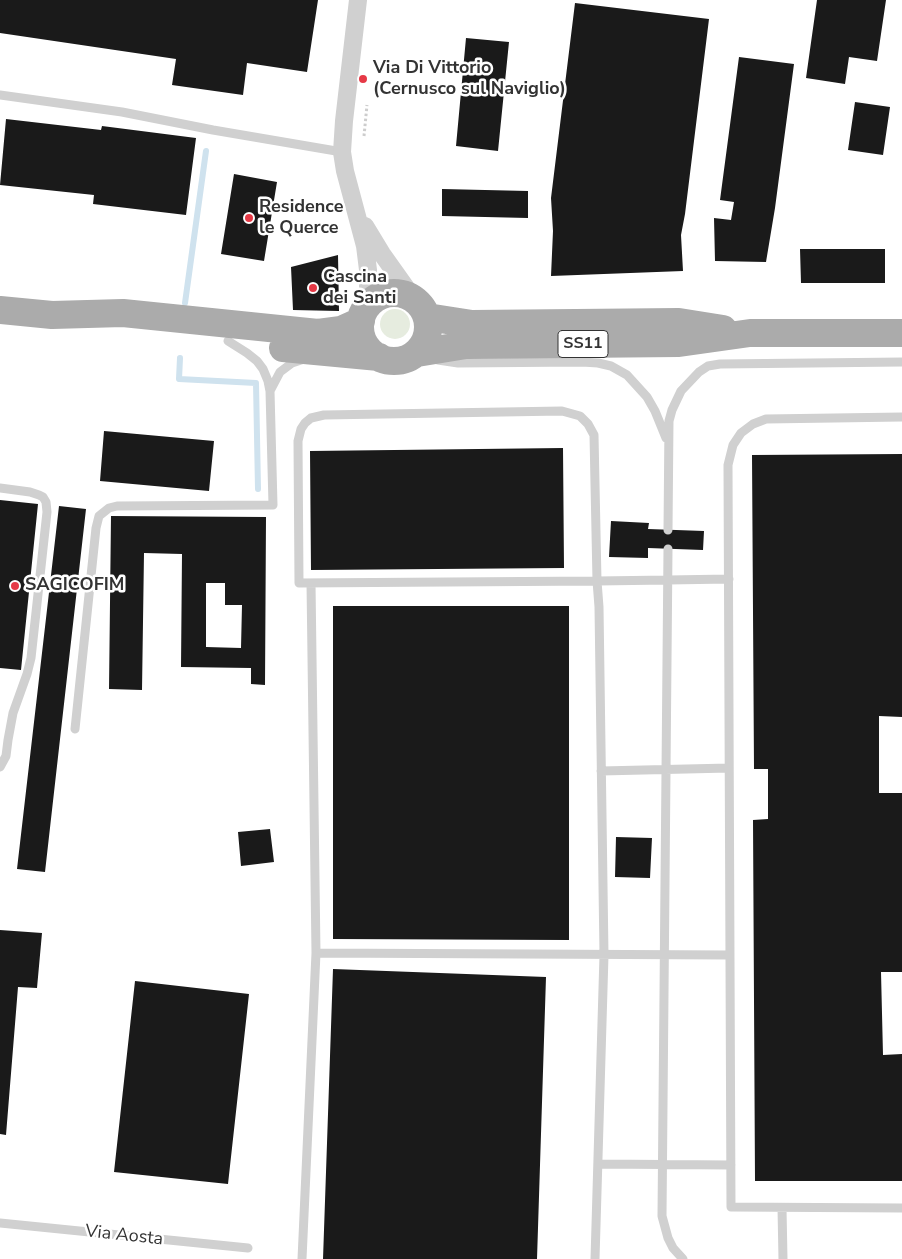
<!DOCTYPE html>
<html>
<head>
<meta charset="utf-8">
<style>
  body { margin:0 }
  canvas { display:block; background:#fff }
</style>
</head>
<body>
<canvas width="902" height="1259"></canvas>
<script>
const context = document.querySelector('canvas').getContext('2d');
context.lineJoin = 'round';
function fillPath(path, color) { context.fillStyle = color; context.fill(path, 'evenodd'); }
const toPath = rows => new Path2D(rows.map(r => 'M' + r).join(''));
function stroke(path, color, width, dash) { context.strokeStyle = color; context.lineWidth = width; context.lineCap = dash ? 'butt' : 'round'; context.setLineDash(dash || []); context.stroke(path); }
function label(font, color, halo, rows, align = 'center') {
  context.font = font + ' "Nunito Sans",sans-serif'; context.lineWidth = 5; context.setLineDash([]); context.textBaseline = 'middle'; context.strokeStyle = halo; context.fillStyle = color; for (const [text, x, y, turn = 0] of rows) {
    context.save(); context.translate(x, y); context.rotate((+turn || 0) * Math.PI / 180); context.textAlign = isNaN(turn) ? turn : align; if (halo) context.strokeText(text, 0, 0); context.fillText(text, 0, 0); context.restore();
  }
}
fillPath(toPath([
  '380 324a15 15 0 1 1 30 0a15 15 0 1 1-30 0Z'
]), '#e6ecdf');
stroke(toPath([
  [185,303,206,151],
  [180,358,179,379,256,383,258,489]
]), '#cfe2ee', 6);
fillPath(toPath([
  [0,0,318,0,307,72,247,63,243,95,172,85,176,59,0,33],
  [817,0,886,0,877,61,849,57,845,84,806,78],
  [575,3,709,19,685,214,681,235,683,271,551,276,553,231,551,198],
  [466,38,509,42,498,151,456,146],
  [739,57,794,64,775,208,766,262,715,261,714,218,731,220,734,202,720,200],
  [855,102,890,107,883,155,848,150],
  [6,119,101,130,102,126,196,138,186,215,93,204,94,195,0,185],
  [234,174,277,182,264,261,221,254],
  [442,189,528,191,528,218,442,216],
  [800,249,885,249,885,283,801,283],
  [338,255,339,311,293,310,291,267],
  [104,431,214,441,209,491,100,481],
  [563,448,564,568,311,570,310,451],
  [902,454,902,717,879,716,879,793,902,793,902,972,881,972,883,1055,902,1054,902,1181,755,1181,753,820,768,819,768,769,754,769,752,455],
  [0,500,38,504,21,670,0,668],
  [59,506,86,509,45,872,17,869],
  [111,516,266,517,265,685,251,684,251,668,181,667,182,554,144,553,142,690,109,689],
  [206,583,225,583,225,605,242,605,241,648,206,647],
  [611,521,649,523,648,529,704,531,703,550,648,548,648,558,609,557],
  [333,606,569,606,569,940,333,939],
  [270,829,274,862,241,866,238,832],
  [616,837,652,838,650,878,615,877],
  [0,930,42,933,37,988,18,987,6,1135,0,1134],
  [333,969,546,977,537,1259,323,1259],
  [135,981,249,994,228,1184,114,1172]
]), '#1a1a1a');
stroke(toPath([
  [364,136,367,105]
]), '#cdcdcd', 3, [2.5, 2.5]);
stroke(toPath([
  [0,95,122,112,213,130,342,152],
  [438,360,458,363,582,362,598,363,611,366,627,375,647,397,655,411,666,438],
  [270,391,280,372,292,363,304,359],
  [902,417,766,419,753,424,741,433,733,445,728,465,731,1207,902,1208],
  [0,488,30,492,39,495,43,497,46,502,47,512,31,658,27,674,13,713,8,740,6,756,0,767],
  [668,530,669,421,672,410,681,391,699,372,708,366,720,364,902,362],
  [668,549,662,1216,668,1238,673,1248,683,1259],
  [75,729,96,528,99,516,109,508,117,506,273,505,270,391,268,381,263,369,257,361,247,353,228,341],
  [601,771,729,768],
  [316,953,730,955],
  [598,1164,731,1165],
  [782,1208,783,1259],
  [0,1223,248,1248],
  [302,1259,316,953,311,583],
  [595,1259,604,955,599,607,597,581,594,435,588,424,580,416,562,411,324,415,311,418,305,423,301,429,298,441,299,583,597,581,668,580,729,579]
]), '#d0d0d0', 9);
stroke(toPath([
  [358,0,344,121,342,152,345,171,365,246,368,270,368,306],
  [365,226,382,254,414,299]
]), '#d0d0d0', 18);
stroke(toPath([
  '360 327a34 34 0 1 1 68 0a34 34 0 1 1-68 0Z',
  [0,310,52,315,123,313,318,333,341,330,361,321],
  [427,317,472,324,679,322,723,329],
  [283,348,379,357],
  [417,353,466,345,679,343,750,333,902,333]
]), '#ababab', 28);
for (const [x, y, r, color] of [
  [363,79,5,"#e63946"],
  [249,218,5,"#e63946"],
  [313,288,5,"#e63946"],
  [15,586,5,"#e63946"]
]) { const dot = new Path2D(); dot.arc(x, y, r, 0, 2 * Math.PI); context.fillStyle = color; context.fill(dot); stroke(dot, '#fff', 2); }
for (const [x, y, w] of [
  [583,344,50]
]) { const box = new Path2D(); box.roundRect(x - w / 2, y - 13.5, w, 27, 4); context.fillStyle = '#fff'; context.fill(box); stroke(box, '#333', 1); }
label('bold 16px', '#333', null, [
  ["SS11",583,344]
]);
label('bold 18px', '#333', '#fff', [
  ["Via Di Vittorio",373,69],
  ["(Cernusco sul Naviglio)",373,90],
  ["Residence",259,208],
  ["le Querce",259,229],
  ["Cascina",323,278],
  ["dei Santi",323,299],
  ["SAGICOFIM",25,586]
], 'left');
label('18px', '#333', '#fff', [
  ["Via Aosta",124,1236,6]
]);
</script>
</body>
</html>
